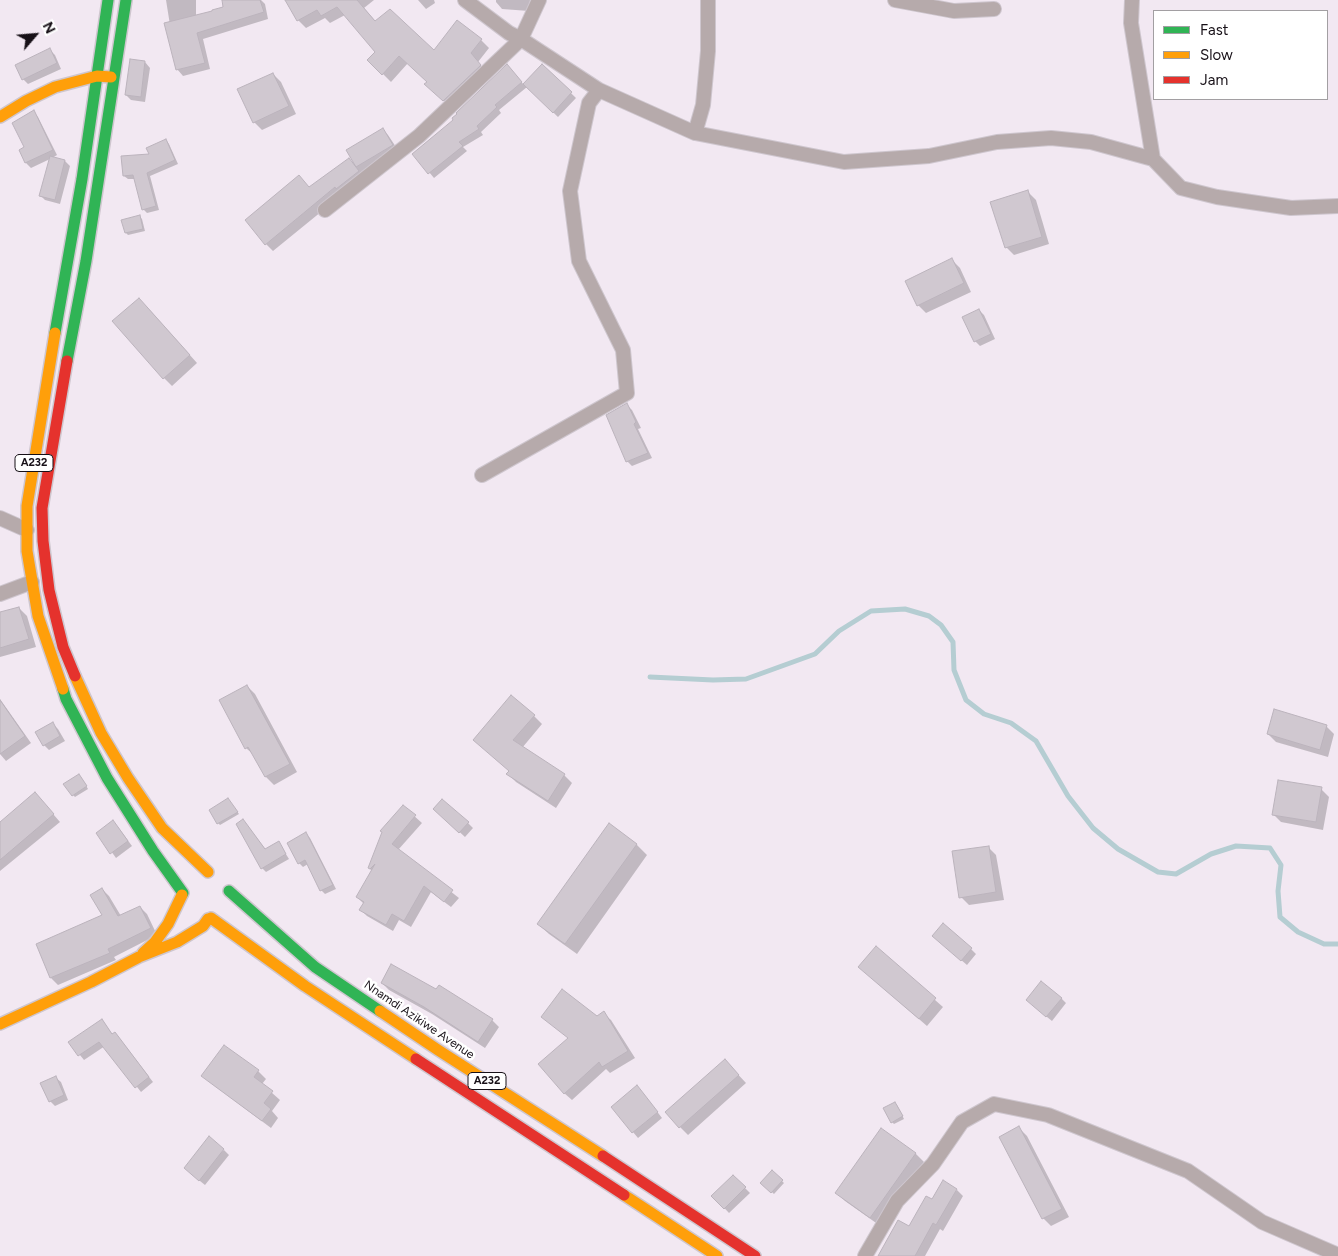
<!DOCTYPE html>
<html>
<head>
<meta charset="utf-8">
<style>
  body { margin:0 }
  #map { position:relative; width:1338px; height:1256px; overflow:hidden; background:#f2e8f2; font-family:Figtree,sans-serif }
  canvas { display:block }
  .legend { position:absolute; left:1153px; top:10px; width:175px; height:90px; box-sizing:border-box; background:#fff; border:1px solid #a29fa2; margin:0; padding:6px 9px; list-style:none; font-size:15px; color:#171017 }
  .legend li { display:flex; align-items:center; gap:10px; height:25px }
  .legend b { width:25px; border:1px solid #a29fa2 }
  .north { position:absolute; left:10px; top:10px; width:50px; height:50px; -webkit-text-stroke:4px #fff; paint-order:stroke; rotate:63deg; font-size:14px; font-weight:700; line-height:20px; text-align:center; color:#171017 }
  .north::after { content:''; display:block; margin:auto; width:18px; height:22px; background:#171017; clip-path:polygon(50% 0,100% 100%,50% 72%,0 100%) }
</style>
</head>
<body>
<div id="map">
<canvas width="1338" height="1256"></canvas>
<ul class="legend">
<li><b style="height:6px;background:#30b455"></b>Fast</li>
<li><b style="height:6px;background:#ff9f0a"></b>Slow</li>
<li><b style="height:6px;background:#e5322d"></b>Jam</li>
</ul>
<div class="north">N</div>
</div>
<script>
const context = document.querySelector('canvas').getContext('2d');
context.lineJoin = 'round';
function fillPath(path, color) { context.fillStyle = color; context.fill(path, 'evenodd'); }
const toPath = rows => new Path2D(rows.map(r => 'M' + r).join(''));
function stroke(path, color, width, dash) { context.strokeStyle = color; context.lineWidth = width; context.lineCap = dash ? 'butt' : 'round'; context.setLineDash(dash || []); context.stroke(path); }
function label(font, color, halo, rows, align = 'center') {
  context.font = font + ' Figtree,sans-serif'; context.lineWidth = 5; context.setLineDash([]); context.textBaseline = 'middle'; context.strokeStyle = halo; context.fillStyle = color; for (const [text, x, y, turn = 0] of rows) {
    context.save(); context.translate(x, y); context.rotate((+turn || 0) * Math.PI / 180); context.textAlign = isNaN(turn) ? turn : align; if (halo) context.strokeText(text, 0, 0); context.fillText(text, 0, 0); context.restore();
  }
}
fillPath(toPath([
  [166,0,196,0,196,16,225,8,223,0,261,0,265,4,268,19,203,39,210,69,183,76,177,69],
  [294,0,374,0,364,8,376,22,434,52,481,40,489,48,478,62,488,74,452,108,426,84,428,82,408,63,391,82,369,60,376,52,345,15,330,23,325,18,306,28,298,20],
  [418,0,434,0,435,3,426,9],
  [496,0,530,0,529,11,502,9,496,2],
  [50,50,55,55,61,69,28,84,23,79],
  [145,62,150,68,145,102,131,100,126,95],
  [542,65,576,98,558,117,527,87,499,110,501,113,481,132,483,135,463,147,467,151,434,178,414,154,512,71,524,85],
  [273,74,281,82,296,114,262,130,254,122,239,90],
  [33,112,38,117,57,155,52,158,65,161,70,166,60,204,45,200,40,195,50,159,31,168,26,163,20,151,26,148],
  [383,130,388,135,398,150,361,173,366,179,343,194,273,251,266,244,310,188,349,160,357,166,348,150],
  [166,140,169,144,178,164,150,176,159,210,147,213,143,209,135,179,128,179,124,176,151,155],
  [1028,192,1036,200,1049,244,1014,255,1006,247],
  [140,217,142,219,145,231,128,235,126,233,123,221],
  [952,260,960,268,971,292,926,313,918,305],
  [147,307,197,363,172,386,164,378],
  [979,310,984,315,995,339,980,346,975,341],
  [627,405,632,410,641,428,638,429,652,458,632,466,627,461],
  [19,608,27,616,36,647,0,657,0,614],
  [247,686,255,694,297,772,274,785,266,777,255,756,246,748],
  [0,699,31,743,6,761,0,754],
  [534,716,542,724,522,748,564,775,572,783,556,808,516,782,508,774,510,771,483,747],
  [53,724,58,729,65,741,49,750,44,745],
  [1326,726,1334,734,1328,757,1276,742,1268,734],
  [81,777,88,789,75,797,73,795],
  [1321,789,1329,797,1323,830,1281,822,1273,814],
  [41,800,60,822,0,871,0,824],
  [230,802,239,814,220,825,218,823],
  [403,806,422,823,398,850,459,898,451,907,431,892,411,927,399,920,393,931,367,916,361,910,364,904,357,897,372,871,369,868],
  [440,814,468,823,473,828,465,837],
  [247,825,266,850,279,843,289,859,266,872,262,868],
  [609,825,637,845,647,855,577,954,549,934,538,924],
  [118,827,132,846,116,858,98,833],
  [306,834,310,838,336,889,325,894,321,890,308,864,303,867,299,863,288,843],
  [988,847,996,855,1004,900,969,905,961,897],
  [102,889,109,896,121,916,140,907,147,914,157,935,114,957,116,960,58,985,51,978,104,916],
  [939,941,971,949,976,954,967,965],
  [876,948,943,1007,927,1026,868,975],
  [382,983,492,1020,499,1027,485,1048,432,1014,389,990],
  [1061,998,1066,1003,1052,1021,1032,1005],
  [603,1013,611,1020,635,1058,610,1073,606,1069,572,1100,564,1093,597,1017],
  [102,1021,113,1035,120,1039,153,1082,141,1092,105,1046,84,1060,70,1043],
  [733,1069,746,1083,688,1135,680,1127],
  [258,1071,266,1079,262,1084,280,1100,272,1111,278,1118,271,1128,211,1083,203,1076],
  [55,1077,61,1082,68,1100,55,1106,50,1101],
  [642,1092,662,1118,638,1138,612,1107],
  [897,1105,904,1119,894,1124,892,1122],
  [1019,1128,1027,1136,1069,1217,1051,1226,1043,1218],
  [882,1130,916,1154,924,1162,879,1225,845,1201,837,1193],
  [224,1150,229,1155,205,1185,190,1173],
  [773,1172,784,1183,774,1194,762,1183],
  [733,1176,750,1193,729,1213,713,1196],
  [957,1190,963,1196,943,1231,940,1229,925,1256,880,1256,909,1227]
]), '#0003');
stroke(toPath([
  [650,677,713,680,746,679,815,654,839,631,871,611,905,609,929,616,941,625,953,642,954,670,966,700,984,714,1011,723,1036,741,1068,796,1093,828,1118,849,1158,872,1176,874,1211,854,1236,846,1270,848,1281,865,1278,891,1280,917,1298,932,1324,944,1338,944]
]), '#b5cdd2', 5);
const building = toPath([
  [222,0,260,0,264,12,197,33,205,63,176,70,164,23,212,11,212,10,223,7,222,0],
  [285,0,357,0,375,21,390,9,434,50,457,20,482,39,471,53,481,65,443,101,424,84,427,82,399,56,382,75,367,60,375,52,337,7,321,16,317,10,297,21,285,0],
  [50,48,57,63,22,80,15,65,50,48],
  [130,59,145,61,141,97,125,95,130,59],
  [507,64,522,82,495,105,497,107,477,126,479,129,459,142,463,146,428,174,412,154,453,120,452,118,457,114,456,113,507,64],
  [542,64,572,92,553,113,523,84,542,64],
  [273,73,289,106,253,123,237,89,273,73],
  [34,110,53,150,25,163,19,150,24,147,12,123,34,110],
  [383,128,393,145,356,167,346,150,383,128],
  [166,139,175,160,147,173,156,206,142,210,133,175,123,176,121,156,149,154,146,148,166,139],
  [50,156,65,160,55,200,39,196,50,156],
  [349,158,359,171,336,189,335,187,265,245,245,220,299,175,309,187,349,158],
  [1028,190,1042,237,1005,248,990,202,1028,190],
  [140,215,143,229,125,233,121,220,140,215],
  [952,258,964,283,917,306,905,281,952,258],
  [139,298,190,355,163,379,112,321,139,298],
  [979,309,991,334,974,342,962,317,979,309],
  [627,403,636,422,634,424,648,453,626,462,606,415,627,403],
  [19,607,29,639,0,648,0,612,19,607],
  [247,685,290,764,265,777,248,747,245,749,219,700,247,685],
  [511,695,535,715,513,740,565,774,548,801,506,774,509,771,473,740,511,695],
  [0,700,25,736,0,754,0,700],
  [1274,709,1327,725,1320,750,1267,734,1274,709],
  [53,722,60,736,43,746,35,732,53,722],
  [79,774,87,786,72,796,63,784,79,774],
  [1278,780,1322,787,1316,822,1272,815,1278,780],
  [35,792,54,814,0,860,0,822,35,792],
  [228,798,238,812,217,824,209,810,228,798],
  [442,799,469,822,459,833,433,809,442,799],
  [403,805,416,815,392,844,453,890,444,902,424,886,404,921,392,914,386,925,359,910,364,902,356,897,375,864,370,869,368,868,382,832,380,831,403,805],
  [243,819,265,849,279,841,286,854,261,869,236,824,243,819],
  [113,820,128,841,110,854,96,833,113,820],
  [609,823,637,844,565,944,537,924,609,823],
  [306,832,333,885,320,891,305,860,298,864,287,843,306,832],
  [989,846,996,892,959,898,952,851,989,846],
  [102,888,118,916,140,906,151,928,108,949,110,953,50,978,36,944,102,915,90,895,102,888],
  [943,923,972,948,961,961,932,936,943,923],
  [876,946,936,998,919,1019,858,967,876,946],
  [391,964,436,989,439,985,493,1019,478,1042,424,1007,381,983,391,964],
  [1041,981,1062,998,1046,1017,1026,1000,1041,981],
  [562,989,597,1016,604,1011,628,1051,602,1067,599,1062,564,1094,538,1064,568,1038,541,1017,562,989],
  [102,1019,112,1034,115,1032,149,1077,135,1088,99,1042,78,1056,68,1042,102,1019],
  [224,1045,259,1070,254,1077,273,1091,264,1103,271,1109,262,1121,201,1076,224,1045],
  [725,1059,739,1075,679,1128,665,1112,725,1059],
  [56,1076,64,1095,49,1102,40,1083,56,1076],
  [637,1085,658,1112,632,1133,611,1107,637,1085],
  [895,1102,903,1116,891,1123,883,1108,895,1102],
  [1019,1126,1062,1209,1042,1219,999,1137,1019,1126],
  [881,1128,916,1153,870,1218,835,1193,881,1128],
  [209,1136,224,1149,199,1181,184,1168,209,1136],
  [772,1170,783,1180,771,1193,760,1183,772,1170],
  [733,1175,746,1187,724,1209,711,1196,733,1175],
  [943,1180,957,1189,936,1225,933,1223,915,1256,878,1256,898,1220,909,1226,926,1196,932,1199,943,1180]
]);
fillPath(building, '#d0c8d0');
stroke(building, '#bbb3bc', 1);
const street = toPath([
  [465,0,509,33,521,39,599,90,695,133,844,162,929,156,997,142,1051,138,1091,142,1153,159],
  [895,0,954,11,994,9],
  [1132,0,1131,23,1153,159,1181,188,1217,197,1291,208,1338,206],
  [695,133,703,105,708,51,708,0],
  [325,210,419,136,521,39,539,0],
  [482,475,627,393,623,350,579,261,570,191,589,103,599,90],
  [0,518,27,530],
  [0,594,32,582],
  [865,1256,897,1201,933,1164,962,1122,994,1104,1048,1115,1188,1171,1262,1222,1338,1255]
]);
const fast = toPath([
  [55,333,82,179,108,0],
  [67,361,86,261,126,0],
  [63,689,66,699,107,778,153,851,183,893],
  [229,891,315,967,380,1011]
]);
const slow = toPath([
  [0,117,26,101,55,87,97,76,111,77],
  [55,333,27,506,27,551,38,616,63,689],
  [75,676,101,733,128,778,162,828,208,872],
  [211,918,305,986,416,1059],
  [143,953,155,942,168,924,182,895],
  [380,1011,438,1050,603,1156],
  [0,1024,91,982,139,957,177,942,203,926,208,919],
  [624,1195,717,1256]
]);
const jam = toPath([
  [67,361,42,508,43,541,49,590,63,647,75,676],
  [416,1059,624,1195],
  [603,1156,755,1256]
]);
stroke(street, '#cec6ce', 16);
stroke(fast, '#cec6ce', 14);
stroke(slow, '#cec6ce', 14);
stroke(jam, '#cec6ce', 14);
stroke(street, '#b6aaab', 14);
stroke(fast, '#30b455', 11);
stroke(slow, '#ff9f0a', 11);
stroke(jam, '#e5322d', 11);
for (const [x, y, w] of [
  [34,463,38],
  [487,1081,38]
]) { const box = new Path2D(); box.roundRect(x - w / 2, y - 8.5, w, 17, 4); context.fillStyle = '#fff'; context.fill(box); stroke(box, '#171017', 1); }
label('bold 11px', '#171017', null, [
  ["A232",34,463],
  ["A232",487,1081]
]);
label('12px', '#171017', '#fff', [
  ["Nnamdi Azikiwe Avenue",419,1020,34]
]);
</script>
</body>
</html>
